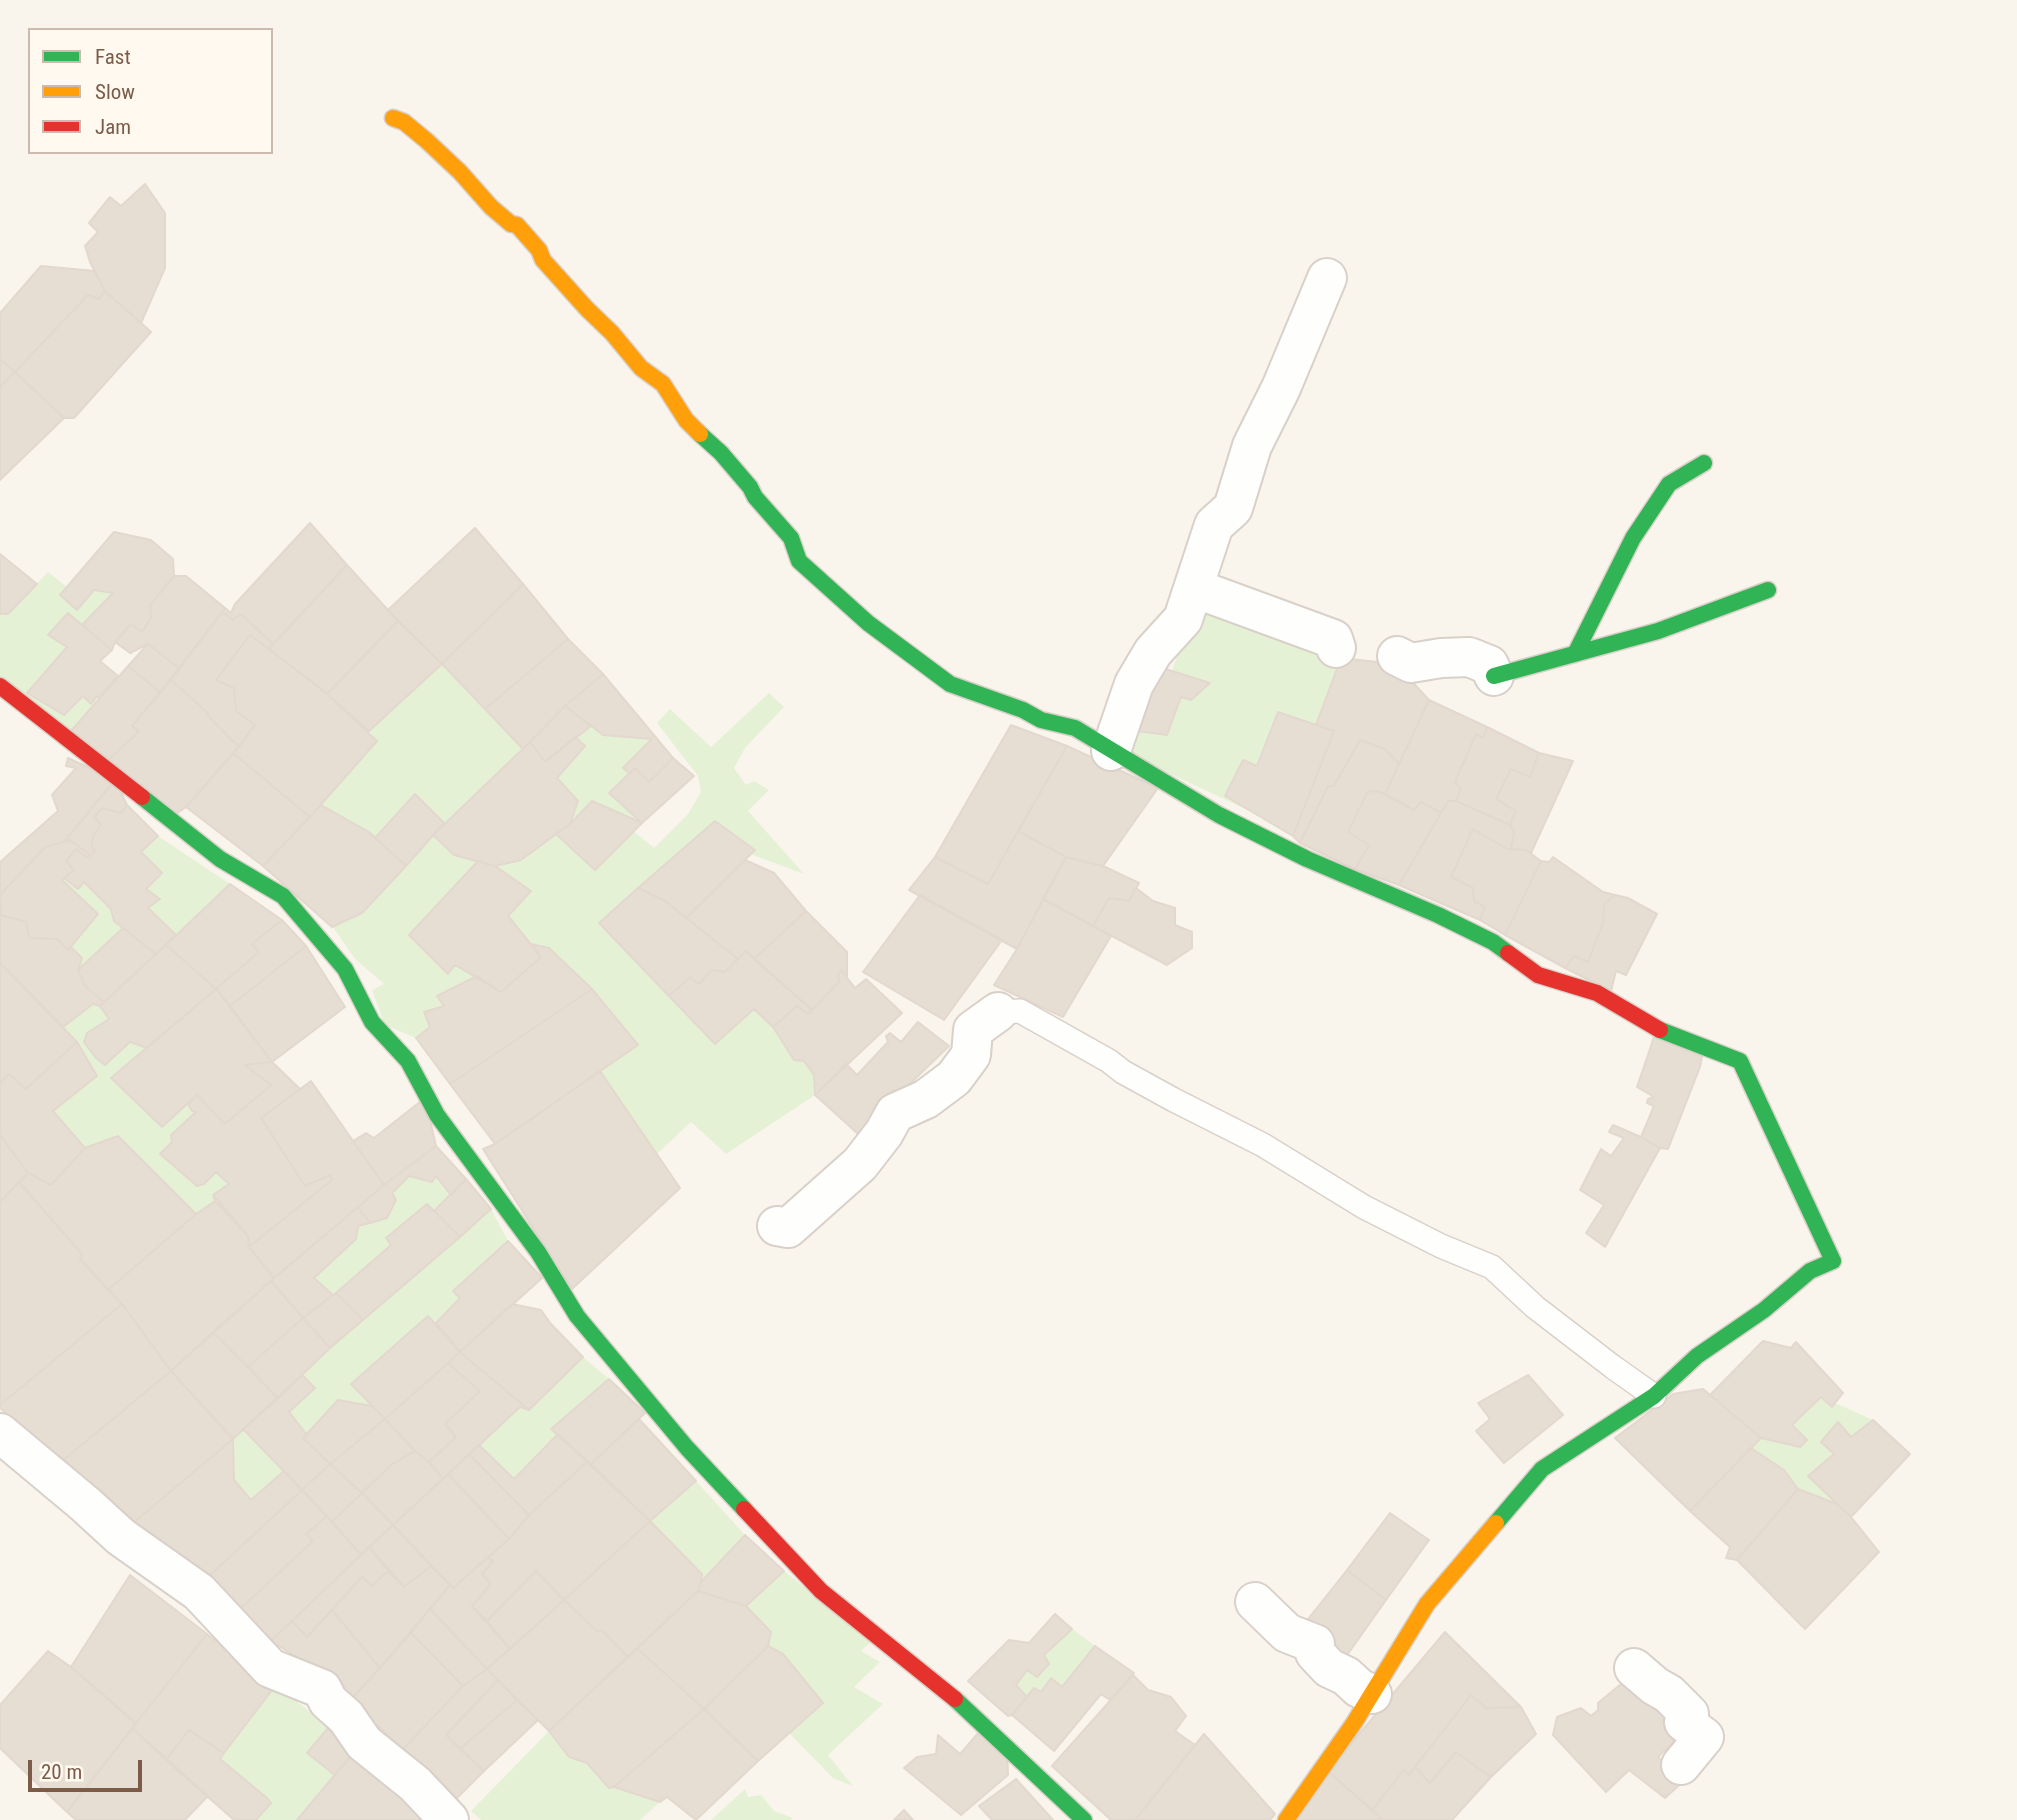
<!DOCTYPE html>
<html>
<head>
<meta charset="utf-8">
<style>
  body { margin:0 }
  #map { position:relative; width:2017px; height:1820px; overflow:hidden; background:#f9f5ec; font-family:"Roboto Condensed",sans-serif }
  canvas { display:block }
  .legend { position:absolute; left:28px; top:28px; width:245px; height:126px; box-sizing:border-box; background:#fff9f0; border:2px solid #cbbaad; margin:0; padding:9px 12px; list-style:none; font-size:21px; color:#7c5b48 }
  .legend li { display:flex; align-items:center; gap:14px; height:35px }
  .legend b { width:35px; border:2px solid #cbbaad }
  .scale { position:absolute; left:28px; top:1760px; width:114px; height:32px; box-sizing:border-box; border:4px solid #7c5b48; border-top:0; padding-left:9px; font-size:21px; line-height:24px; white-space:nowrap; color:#7c5b48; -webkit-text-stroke:5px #fff9f0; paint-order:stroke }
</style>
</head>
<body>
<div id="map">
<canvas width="2017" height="1820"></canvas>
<ul class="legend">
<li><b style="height:9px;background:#30b455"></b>Fast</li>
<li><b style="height:9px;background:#ff9f0a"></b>Slow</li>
<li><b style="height:9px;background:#e5322d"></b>Jam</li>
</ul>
<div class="scale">20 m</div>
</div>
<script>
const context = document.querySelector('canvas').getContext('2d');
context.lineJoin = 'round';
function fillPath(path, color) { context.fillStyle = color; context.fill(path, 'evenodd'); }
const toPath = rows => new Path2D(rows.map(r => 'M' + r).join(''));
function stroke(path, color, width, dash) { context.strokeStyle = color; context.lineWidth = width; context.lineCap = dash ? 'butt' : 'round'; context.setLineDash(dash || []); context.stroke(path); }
fillPath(toPath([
  [48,572,67,587,60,596,77,610,94,590,113,593,82,625,68,613,48,634,67,647,27,693,64,715,83,696,97,696,99,698,71,731,0,683,0,614,8,614],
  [1197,596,1341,658,1316,725,1257,766,1242,760,1225,796,1258,815,1120,750,1129,730,1167,735,1181,697,1192,700,1210,684,1172,671],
  [442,664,523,749,444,823,375,838,321,805,377,741,369,731],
  [769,693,784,707,745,748,734,768,746,785,754,781,769,790,748,811,804,874,750,854,755,849,715,821,599,924,715,1044,754,1009,773,1027,794,1060,804,1061,814,1075,815,1095,726,1154,691,1122,657,1154,600,1071,638,1044,592,989,531,944,508,916,531,891,495,866,556,834,595,870,633,831,654,848,688,814,701,792,698,776,657,723,670,709,711,747],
  [591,726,604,735,652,739,623,767,630,774,610,792,642,823,592,801,570,824,578,801,557,778,585,746,575,737],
  [433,835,454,855,478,861,409,935,448,973,455,965,477,976,438,996,444,1006,424,1012,430,1027,416,1038,385,1025,372,990,384,984,355,959,333,927,362,913],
  [158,836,230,884,176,935,148,908,159,899,146,889,162,873,141,852],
  [64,878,78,889,84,882,111,909,114,921,123,928,78,970,82,958,71,947,68,950,98,914,62,880],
  [93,1004,100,1006,109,1019,87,1033,84,1042,96,1058,105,1065,130,1042,147,1048,112,1078,161,1127,188,1104,192,1111,196,1112,171,1134,172,1142,160,1155,197,1186,204,1184,216,1172,229,1184,213,1195,215,1201,196,1214,118,1136,85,1148,53,1111,97,1076,77,1042,63,1027],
  [409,1176,432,1182,436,1176,451,1195,434,1211,426,1204,386,1238,391,1245,333,1295,314,1278,356,1239,358,1226,387,1218,392,1193],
  [491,1209,508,1241,454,1291,460,1298,436,1323,427,1317,351,1383,372,1406,338,1400,307,1435,289,1412,314,1388,302,1375,330,1348],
  [583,1357,609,1379,552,1428,558,1434,514,1479,479,1445,520,1407,529,1409],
  [1821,1397,1832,1407,1835,1403,1873,1420,1851,1437,1838,1423,1821,1442,1834,1454,1808,1476,1837,1504,1798,1489,1784,1470,1751,1448,1761,1438,1800,1447,1807,1440,1792,1425],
  [243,1429,284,1471,251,1500,234,1480,233,1439],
  [696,1481,745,1535,701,1582,702,1573,650,1521],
  [784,1571,872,1641,861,1651,880,1662,854,1687,883,1704,828,1755,853,1786,833,1778,789,1733,823,1703,768,1646,771,1632,746,1606],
  [1072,1629,1095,1646,1062,1687,1051,1678,1041,1692,1027,1697,1016,1685,1027,1670,1037,1677,1049,1665,1044,1655],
  [276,1685,329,1727,307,1753,335,1775,297,1820,256,1820,270,1803,267,1798,220,1759],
  [549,1731,569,1757,587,1763,609,1787,614,1787,660,1802,640,1820,481,1820,471,1811],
  [745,1789,748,1797,761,1795,774,1811,793,1818,791,1820,711,1820]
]), '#e5f1d5');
const building = toPath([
  [145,184,165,213,165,268,141,323,105,291,90,262,85,246,98,232,89,223,110,197,121,206,145,184],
  [41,266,95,271,105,291,99,299,88,295,15,372,0,359,0,313,41,266],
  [105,291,151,332,74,418,64,418,15,372,88,295,99,299,105,291],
  [0,359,15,372,0,387,0,359],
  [15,372,64,418,0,480,0,387,15,372],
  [310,523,347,565,273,644,241,614,233,620,222,612,225,608,231,613,235,604,310,523],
  [475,528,523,584,442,664,388,610,475,528],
  [114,532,151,540,173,559,174,576,150,605,151,618,142,632,131,624,115,642,112,650,82,625,113,593,94,590,77,610,60,595,114,532],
  [0,554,37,584,8,614,0,614,0,554],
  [347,565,398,621,327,694,269,649,347,565],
  [174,576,186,576,225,608,179,668,148,644,130,653,115,642,131,624,142,632,151,618,150,605,174,576],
  [523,584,568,639,485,709,442,664,523,584],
  [222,612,233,620,241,614,273,644,269,649,250,635,216,680,234,688,236,711,255,725,239,747,206,714,208,713,171,680,222,612],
  [68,613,112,650,100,661,118,676,99,698,97,696,91,704,83,696,64,715,27,693,67,647,48,635,68,613],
  [398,621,442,664,369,731,327,694,398,621],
  [250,635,323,690,377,741,310,817,233,753,255,725,236,711,234,688,216,680,250,635],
  [568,639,603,674,565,706,523,749,485,709,568,639],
  [148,644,179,668,160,692,128,666,148,644],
  [1341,658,1396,664,1429,700,1399,764,1385,749,1360,740,1334,786,1328,786,1300,843,1293,836,1334,731,1316,725,1341,658],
  [1153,665,1210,683,1191,700,1181,697,1167,735,1129,730,1153,665],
  [128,666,160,692,132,726,139,731,109,760,71,731,128,666],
  [603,674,673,758,649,782,635,768,630,774,623,768,652,739,603,735,565,706,603,674],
  [171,680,208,713,206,714,239,747,186,807,176,814,109,760,139,731,132,726,171,680],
  [1429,700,1487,727,1483,738,1476,734,1455,782,1461,788,1456,801,1448,801,1441,813,1421,802,1414,810,1385,794,1429,700],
  [565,706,591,726,545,762,530,742,565,706],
  [1278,712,1334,731,1293,836,1225,796,1243,760,1257,766,1278,712],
  [1011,725,1067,746,988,884,935,857,1011,725],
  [1487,727,1539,753,1530,777,1511,769,1496,799,1516,811,1510,825,1456,801,1461,788,1455,782,1476,734,1483,738,1487,727],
  [575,737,585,746,557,778,578,801,570,824,521,860,495,866,454,855,433,835,530,742,545,762,575,737],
  [1360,740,1385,749,1399,764,1385,794,1380,792,1368,791,1348,832,1369,845,1355,869,1300,843,1328,786,1334,786,1360,740],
  [1067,746,1158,788,1103,866,1066,857,1018,831,1067,746],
  [233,753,310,817,263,866,186,807,233,753],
  [1539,753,1573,761,1531,853,1526,850,1511,849,1514,832,1510,825,1516,811,1496,799,1511,769,1530,777,1539,753],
  [68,758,115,780,64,842,45,847,0,895,0,862,58,811,52,795,76,768,66,766,68,758],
  [673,758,694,776,642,823,609,793,635,768,649,782,673,758],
  [115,780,127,805,121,813,102,808,94,817,101,825,93,837,91,846,95,850,90,855,70,840,64,842,115,780],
  [1368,791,1380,792,1414,810,1421,802,1441,813,1399,885,1355,869,1369,845,1348,832,1368,791],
  [415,794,444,823,406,866,375,838,415,794],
  [592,801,642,823,595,870,556,834,570,824,592,801],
  [1448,801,1456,801,1510,825,1514,832,1511,849,1507,849,1473,829,1451,877,1473,888,1474,901,1485,907,1480,920,1399,885,1448,801],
  [127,805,158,836,141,852,162,873,146,889,160,899,148,908,176,935,156,954,114,921,111,909,84,882,78,889,64,878,74,870,66,861,76,849,87,858,95,850,91,846,93,837,101,825,94,817,102,808,121,813,127,805],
  [321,805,369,832,406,866,362,913,332,927,263,866,321,805],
  [715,821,755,850,686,918,665,901,638,888,715,821],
  [1473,829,1507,849,1526,850,1541,861,1505,935,1480,920,1485,907,1474,901,1473,888,1451,877,1473,829],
  [1018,831,1066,857,1017,949,909,890,935,857,988,884,1018,831],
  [70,840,90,855,87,858,76,849,66,861,74,870,62,880,98,914,68,950,57,939,29,938,26,922,1,915,0,895,45,847,70,840],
  [1066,857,1103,866,1139,883,1129,901,1109,898,1093,926,1043,899,1066,857],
  [1553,857,1603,892,1615,895,1604,904,1603,923,1588,962,1574,956,1565,968,1505,935,1541,861,1549,862,1553,857],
  [745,860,774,873,806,911,754,959,746,951,738,959,686,918,745,860],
  [478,861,495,866,531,891,508,916,541,957,501,992,455,965,448,974,409,935,478,861],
  [230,884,282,920,252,944,259,952,216,989,166,945,230,884],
  [638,888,665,901,738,959,725,972,712,970,699,984,690,977,669,996,599,923,638,888],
  [1136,888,1153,901,1175,908,1175,925,1192,932,1192,948,1167,965,1093,926,1109,898,1129,901,1136,888],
  [0,895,1,915,26,922,29,938,57,939,68,950,71,947,82,958,78,970,85,986,104,1002,100,1006,93,1004,63,1027,0,963,0,895],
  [920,895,1002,940,944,1020,863,972,920,895],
  [1615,895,1628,898,1657,914,1626,975,1616,971,1611,991,1565,968,1574,956,1588,962,1603,923,1604,904,1615,895],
  [1043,899,1111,936,1063,1017,994,985,1017,949,1043,899],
  [806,911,847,952,847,977,841,970,838,975,839,982,812,1010,754,959,806,911],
  [282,920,306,946,230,1006,216,989,259,952,252,944,282,920],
  [123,928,156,954,104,1002,85,986,78,970,123,928],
  [531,944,549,948,592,989,450,1084,416,1038,430,1027,424,1012,444,1006,437,996,477,976,501,992,541,957,531,944],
  [166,945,216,989,147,1048,130,1042,105,1065,96,1058,84,1042,87,1033,109,1019,100,1006,166,945],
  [306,946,345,1007,272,1062,230,1006,306,946],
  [746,951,812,1010,808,1014,797,1006,773,1027,754,1009,715,1044,669,996,690,977,699,984,712,970,725,972,746,951],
  [0,963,77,1042,26,1089,9,1074,0,1083,0,963],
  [841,970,855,988,866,979,902,1013,815,1095,814,1075,804,1061,794,1060,773,1027,797,1006,808,1014,839,982,838,975,841,970],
  [216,989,272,1062,245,1065,271,1085,225,1124,197,1095,162,1127,111,1078,216,989],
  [592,989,638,1045,495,1144,450,1084,592,989],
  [918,1022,949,1046,858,1134,815,1095,846,1064,857,1075,888,1042,886,1036,890,1033,901,1042,918,1022],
  [1654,1037,1702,1056,1700,1067,1668,1149,1660,1148,1641,1137,1654,1106,1647,1103,1648,1099,1654,1097,1637,1087,1654,1037],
  [77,1042,97,1076,53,1111,85,1148,51,1185,28,1173,0,1135,0,1083,9,1074,26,1089,77,1042],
  [272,1062,300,1089,261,1118,305,1186,330,1175,332,1180,249,1247,248,1236,215,1201,213,1195,229,1184,216,1172,204,1184,197,1186,160,1154,172,1142,171,1135,196,1112,192,1111,188,1104,197,1095,225,1124,271,1085,245,1065,272,1062],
  [600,1071,680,1188,572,1289,483,1149,495,1144,600,1071],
  [311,1081,384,1185,274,1278,249,1247,332,1180,330,1175,305,1186,261,1118,311,1081],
  [425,1098,436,1146,384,1185,353,1141,366,1133,374,1138,425,1098],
  [1613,1125,1641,1137,1660,1148,1605,1247,1586,1233,1604,1205,1580,1190,1601,1149,1611,1156,1624,1138,1609,1132,1613,1125],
  [0,1135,28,1173,0,1202,0,1135],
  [118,1136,196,1214,108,1290,80,1259,82,1254,19,1182,28,1173,51,1185,85,1148,118,1136],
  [436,1146,466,1179,451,1195,436,1176,432,1182,409,1176,392,1193,396,1200,387,1218,370,1223,358,1207,384,1185,436,1146],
  [466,1179,491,1209,460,1237,434,1211,466,1179],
  [19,1182,82,1254,80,1259,122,1304,0,1405,0,1202,19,1182],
  [213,1195,248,1236,249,1247,274,1278,171,1371,122,1304,108,1290,196,1214,215,1201,213,1195],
  [427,1204,460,1237,363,1320,336,1293,391,1245,386,1238,427,1204],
  [358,1207,370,1223,358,1226,356,1239,314,1278,333,1295,303,1318,271,1281,358,1207],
  [508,1241,542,1278,460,1352,436,1323,460,1298,453,1291,508,1241],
  [271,1281,303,1318,248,1367,213,1332,271,1281],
  [336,1293,363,1320,330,1348,303,1318,336,1293],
  [122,1304,171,1371,61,1462,0,1408,0,1405,122,1304],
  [512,1304,541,1310,551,1324,583,1357,529,1410,460,1352,512,1304],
  [428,1316,460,1352,385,1419,351,1384,428,1316],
  [303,1318,330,1348,278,1398,248,1367,303,1318],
  [213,1332,278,1398,233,1439,171,1371,213,1332],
  [1763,1341,1791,1348,1796,1342,1843,1393,1832,1407,1821,1397,1792,1425,1807,1440,1800,1447,1761,1438,1710,1395,1763,1341],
  [460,1352,529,1410,520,1407,443,1479,429,1462,456,1437,445,1424,480,1391,448,1363,460,1352],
  [448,1363,480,1391,445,1424,456,1437,429,1462,415,1451,385,1419,448,1363],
  [171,1371,233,1439,132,1524,61,1462,171,1371],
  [302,1375,315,1388,289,1412,307,1435,303,1438,330,1464,302,1490,243,1429,302,1375],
  [1528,1375,1563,1415,1504,1463,1476,1431,1490,1419,1478,1403,1528,1375],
  [609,1379,645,1413,591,1464,551,1429,609,1379],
  [1703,1389,1761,1438,1690,1511,1615,1438,1673,1394,1703,1389],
  [338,1400,372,1406,385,1419,330,1464,303,1438,338,1400],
  [385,1419,415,1451,391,1465,362,1493,330,1464,385,1419],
  [639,1419,696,1481,650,1521,591,1464,639,1419],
  [1873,1420,1910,1454,1851,1517,1808,1476,1834,1454,1821,1442,1838,1422,1851,1437,1873,1420],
  [558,1434,587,1462,529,1515,469,1454,479,1445,514,1479,558,1434],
  [233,1439,234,1480,251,1500,284,1471,302,1490,206,1579,132,1524,233,1439],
  [1751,1448,1784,1470,1798,1489,1737,1560,1726,1558,1730,1547,1690,1511,1751,1448],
  [415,1451,429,1462,443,1479,393,1525,362,1493,391,1465,415,1451],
  [469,1454,529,1515,509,1539,448,1474,469,1454],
  [587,1462,650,1521,564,1600,536,1571,487,1621,472,1606,491,1584,482,1574,493,1561,487,1558,509,1539,529,1515,587,1462],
  [330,1464,362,1493,332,1522,302,1490,330,1464],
  [448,1474,509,1539,453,1588,393,1525,448,1474],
  [1798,1489,1837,1504,1851,1517,1879,1552,1805,1629,1737,1560,1798,1489],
  [302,1490,327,1516,306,1534,313,1541,239,1610,206,1579,302,1490],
  [362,1493,393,1525,361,1555,332,1522,362,1493],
  [1390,1513,1429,1540,1386,1600,1347,1570,1390,1513],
  [327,1516,361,1555,271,1641,239,1610,313,1541,306,1534,327,1516],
  [650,1521,702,1574,701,1582,698,1591,628,1657,602,1630,597,1631,564,1600,650,1521],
  [393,1525,431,1566,404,1587,369,1547,393,1525],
  [745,1535,784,1571,746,1606,698,1591,701,1582,745,1535],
  [369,1547,388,1571,372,1586,362,1577,307,1637,292,1621,369,1547],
  [487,1558,493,1561,482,1574,491,1584,472,1606,510,1649,487,1669,430,1609,450,1585,453,1588,487,1558],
  [431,1566,450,1585,380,1668,332,1610,362,1577,372,1586,388,1571,404,1587,431,1566],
  [1347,1570,1386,1600,1345,1658,1301,1628,1347,1570],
  [536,1571,564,1600,510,1649,487,1621,536,1571],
  [130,1575,207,1634,136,1723,71,1667,130,1575],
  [698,1591,746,1606,771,1632,768,1646,704,1709,637,1648,698,1591],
  [564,1600,597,1631,602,1630,628,1657,549,1731,487,1669,564,1600],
  [430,1609,487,1669,463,1686,411,1633,430,1609],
  [332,1610,380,1668,350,1701,318,1670,271,1641,292,1621,307,1637,332,1610],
  [1055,1614,1072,1629,1044,1655,1049,1664,1037,1677,1027,1670,1016,1685,1027,1697,1012,1715,1008,1716,968,1681,1009,1640,1029,1643,1055,1614],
  [1445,1632,1521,1707,1486,1708,1471,1695,1409,1775,1404,1770,1372,1810,1328,1771,1445,1632],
  [411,1633,463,1686,403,1749,350,1701,411,1633],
  [207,1634,213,1639,235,1649,276,1685,224,1753,189,1730,166,1760,132,1728,207,1634],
  [768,1646,783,1654,823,1703,758,1761,704,1709,768,1646],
  [1095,1646,1134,1673,1110,1700,1101,1694,1054,1751,1012,1715,1034,1688,1041,1692,1051,1678,1062,1687,1095,1646],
  [637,1648,704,1709,614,1787,609,1788,587,1763,569,1757,549,1731,637,1648],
  [48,1651,71,1667,136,1724,67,1812,0,1748,0,1705,48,1651],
  [487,1669,498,1680,446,1735,484,1771,455,1800,403,1749,463,1686,487,1669],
  [1133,1675,1148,1690,1171,1697,1186,1716,1175,1731,1195,1745,1135,1820,1111,1820,1052,1766,1133,1675],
  [498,1680,517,1700,460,1749,446,1735,498,1680],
  [1621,1684,1682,1709,1664,1726,1675,1740,1658,1757,1685,1780,1665,1798,1629,1770,1606,1792,1553,1735,1557,1717,1581,1708,1591,1716,1598,1710,1598,1703,1621,1684],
  [1471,1695,1486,1708,1521,1707,1536,1734,1491,1777,1456,1752,1430,1783,1415,1767,1471,1695],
  [517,1700,538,1720,484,1771,460,1749,517,1700],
  [704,1709,758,1761,696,1820,667,1797,660,1802,614,1787,704,1709],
  [329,1727,354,1752,335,1775,307,1753,329,1727],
  [132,1728,208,1796,185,1820,76,1820,67,1812,132,1728],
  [189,1730,224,1753,220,1759,267,1798,271,1803,256,1820,234,1820,166,1760,189,1730],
  [980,1731,1007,1752,1008,1775,961,1815,904,1768,917,1757,936,1754,938,1735,960,1754,980,1731],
  [1204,1734,1275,1814,1270,1820,1135,1820,1204,1734],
  [354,1752,424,1820,297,1820,354,1752],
  [1456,1752,1491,1777,1452,1820,1383,1820,1372,1810,1404,1770,1409,1775,1415,1767,1430,1783,1456,1752],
  [1328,1771,1383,1820,1292,1820,1328,1771],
  [1016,1779,1053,1820,992,1820,979,1806,1016,1779],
  [904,1810,913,1820,894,1820,904,1810]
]);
fillPath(building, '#e6ddd3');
stroke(building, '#e3d8ce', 2);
const lane = toPath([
  [998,1012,1020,1011,1109,1061,1123,1072,1174,1100,1263,1145,1364,1207,1441,1246,1492,1267,1535,1307,1613,1367,1654,1396]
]);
const street = toPath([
  [1194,588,1333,639,1336,648],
  [1397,656,1411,663,1441,658,1469,657,1489,665,1494,676],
  [1111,751,1134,684,1153,652,1183,619,1214,525,1233,508,1252,446,1281,388,1327,278],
  [777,1226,788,1228,860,1164,884,1133,895,1113,926,1099,954,1078,971,1055,973,1030,998,1012],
  [0,1433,85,1504,121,1537,199,1592,270,1668,322,1689,328,1701,346,1717,364,1743,415,1784,449,1820],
  [1255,1602,1287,1633,1315,1644,1315,1653,1329,1668,1346,1676,1359,1688,1372,1694],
  [1634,1668,1655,1686,1669,1694,1689,1714,1684,1722,1704,1737,1681,1765]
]);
const fast = toPath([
  [700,434,721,453,750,487,755,497,791,538,799,561,868,623,950,684,1023,710,1041,720,1075,728,1219,815,1307,859,1438,915,1493,942,1508,953],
  [1575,654,1633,538,1669,484,1704,463],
  [1494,676,1658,631,1768,590],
  [142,797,220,859,283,896,345,969,372,1022,408,1061,437,1115,538,1252,577,1316,687,1448,744,1509],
  [1496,1523,1542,1469,1654,1396,1697,1356,1764,1310,1810,1271,1833,1261,1740,1061,1660,1030],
  [955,1699,1084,1820]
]);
const slow = toPath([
  [393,118,404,122,427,141,460,172,491,207,511,224,517,225,539,250,543,260,587,309,612,333,641,368,663,384,686,420,700,434],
  [1286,1820,1354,1723,1427,1604,1496,1523]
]);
const jam = toPath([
  [0,686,142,797],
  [1508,953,1538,975,1597,993,1660,1030],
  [744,1509,821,1591,955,1699]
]);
stroke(lane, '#d8d0c9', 26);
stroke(street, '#d8d0c9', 42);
stroke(fast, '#d9d0c8', 19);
stroke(slow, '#d9d0c8', 19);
stroke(jam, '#d9d0c8', 19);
stroke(lane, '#fefefc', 23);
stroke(street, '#fefefc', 38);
stroke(fast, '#30b455', 16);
stroke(slow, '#ff9f0a', 16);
stroke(jam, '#e5322d', 16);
</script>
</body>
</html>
